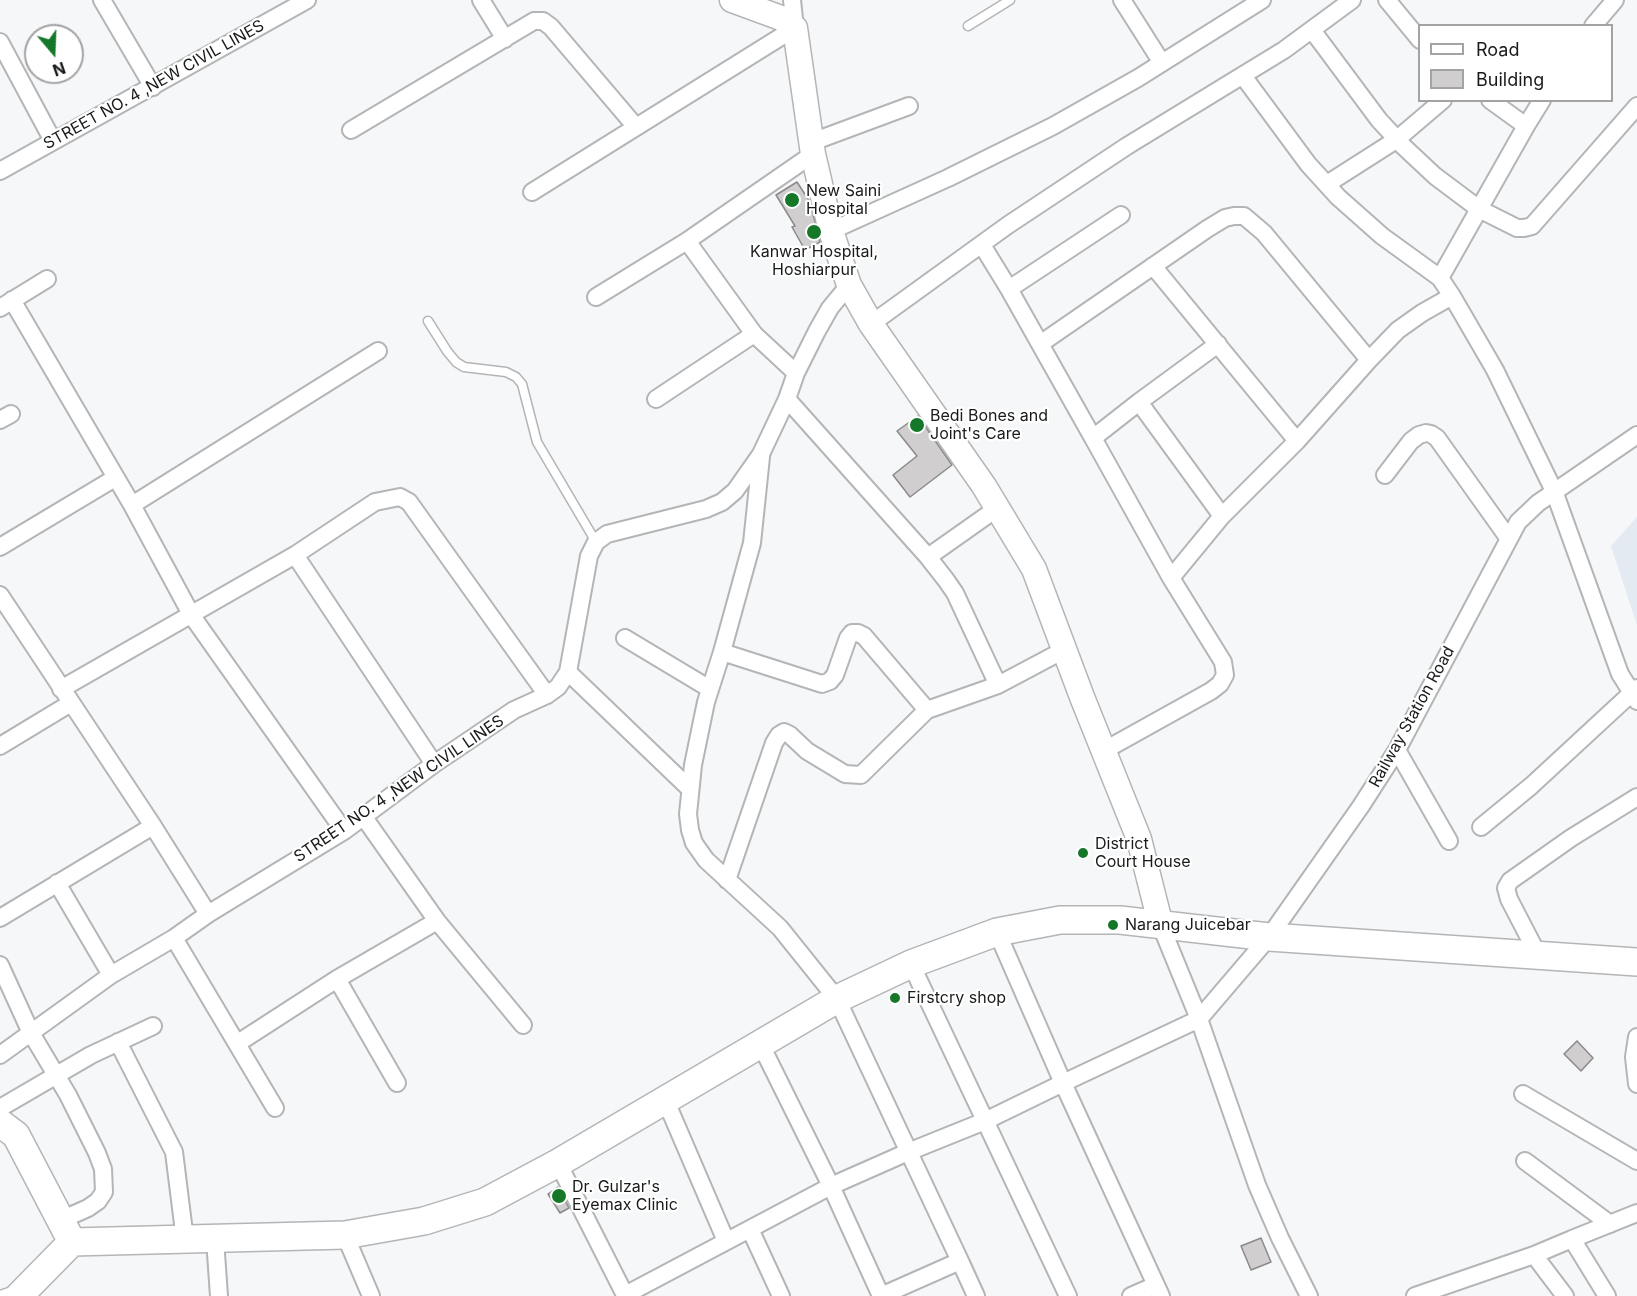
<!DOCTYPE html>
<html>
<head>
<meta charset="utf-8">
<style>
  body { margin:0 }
  #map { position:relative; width:1637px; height:1296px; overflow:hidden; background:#f5f7f9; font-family:Inter,sans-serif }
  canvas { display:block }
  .legend { position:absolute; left:1418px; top:24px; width:195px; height:78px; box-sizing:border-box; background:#fff; border:2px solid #a3a3a3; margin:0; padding:8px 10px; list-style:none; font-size:18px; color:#191a1a }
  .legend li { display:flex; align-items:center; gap:12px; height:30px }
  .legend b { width:30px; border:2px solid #a3a3a3 }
  .north { position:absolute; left:24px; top:24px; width:60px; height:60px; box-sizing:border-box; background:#fff; border:2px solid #a3a3a3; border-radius:50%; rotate:161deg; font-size:16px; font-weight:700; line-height:24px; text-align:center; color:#191a1a }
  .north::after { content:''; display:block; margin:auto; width:21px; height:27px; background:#157728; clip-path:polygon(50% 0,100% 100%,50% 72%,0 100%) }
</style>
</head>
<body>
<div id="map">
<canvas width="1637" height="1296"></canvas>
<ul class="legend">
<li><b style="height:8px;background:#fff"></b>Road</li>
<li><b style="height:16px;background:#d1cecf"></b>Building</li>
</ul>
<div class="north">N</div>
</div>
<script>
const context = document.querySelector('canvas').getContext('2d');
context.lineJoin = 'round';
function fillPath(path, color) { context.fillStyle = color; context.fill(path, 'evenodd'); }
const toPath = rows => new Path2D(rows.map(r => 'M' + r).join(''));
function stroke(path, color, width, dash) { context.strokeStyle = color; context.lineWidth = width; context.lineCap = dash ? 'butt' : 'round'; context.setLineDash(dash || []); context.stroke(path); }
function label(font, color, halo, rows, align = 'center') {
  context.font = font + ' Inter,sans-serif'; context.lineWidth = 4.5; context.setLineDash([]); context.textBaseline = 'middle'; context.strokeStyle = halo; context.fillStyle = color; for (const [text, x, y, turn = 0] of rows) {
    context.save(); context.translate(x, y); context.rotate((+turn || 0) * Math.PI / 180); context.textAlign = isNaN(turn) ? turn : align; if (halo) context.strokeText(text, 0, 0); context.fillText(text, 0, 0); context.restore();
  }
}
fillPath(toPath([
  [1637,517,1637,625,1611,546]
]), '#e3eaf2');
const building = toPath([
  [797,182,810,202,820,242,805,250,792,227,795,226,776,195,797,182],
  [918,416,952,465,910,497,893,475,917,456,897,431,918,416],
  [1577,1041,1593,1058,1581,1071,1564,1054,1577,1041],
  [558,1187,569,1208,560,1213,548,1194,558,1187],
  [1261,1238,1271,1262,1251,1270,1241,1246,1261,1238]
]);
fillPath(building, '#d1cecf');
stroke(building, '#8b898a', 1.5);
const service = toPath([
  [968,26,1010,0],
  [428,321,447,351,456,362,464,367,506,372,516,377,522,384,537,442,596,542],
  [0,1295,15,1290]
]);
const minor = toPath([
  [102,0,153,87],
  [481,0,505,39],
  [1122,0,1162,63],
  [1387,0,1420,40],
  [1593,26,1615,0],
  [1312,30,1379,120,1404,147,1435,176,1479,209,1517,228,1524,228,1532,226,1637,106],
  [0,42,53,141],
  [1243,76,1308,164,1338,197,1382,236,1440,278,1452,296,1495,370,1554,491,1620,674,1637,701],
  [1490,100,1526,126],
  [351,130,534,21,543,21,551,27,636,127],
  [812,142,909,106],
  [0,171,307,0],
  [1327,184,1396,140,1443,100],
  [532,192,795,28,792,0],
  [831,231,948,178,1053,126,1138,78,1262,0],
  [687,241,754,334,796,373],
  [982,245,1009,289,1093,438],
  [1153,266,1297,441],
  [1440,278,1526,126,1542,100],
  [1009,289,1121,215],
  [596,297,687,241,813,154],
  [12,300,132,505,192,616,344,831],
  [0,308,47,279],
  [871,324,1008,225,1127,146,1284,50,1352,0],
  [1040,344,1207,229,1225,218,1234,216,1244,216,1264,233,1369,360],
  [656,399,754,334],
  [787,399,928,557,946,580,955,593,998,685],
  [1139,402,1222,516],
  [0,420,11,414],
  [761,457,752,543,722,652,706,702,693,765,688,814,690,830,694,843,706,860,780,928,837,999,960,1261,881,1296],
  [1385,475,1411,441,1419,435,1426,433,1431,434,1437,438,1509,539],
  [132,505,378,351],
  [0,547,115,478],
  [295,555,434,764],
  [928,557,996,509],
  [1171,578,1222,516,1297,441,1369,360,1398,330,1422,313,1452,296],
  [0,595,153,826,208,914,344,831,434,764,514,710,547,695,558,687,568,672,589,556,596,542,607,534,706,509,722,502,735,491,761,454,787,399,796,373,817,331,830,308,849,285],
  [625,638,710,689],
  [722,652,822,684,830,681,835,675,848,638,852,633,858,633,864,636,927,710],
  [568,672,690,789],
  [61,689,295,555,375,502,400,497,409,502,547,695],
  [0,746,71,703],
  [1105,750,1211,691,1220,684,1225,675,1223,662,1171,578,1093,438,1139,402,1218,344],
  [1397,750,1449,841],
  [363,816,437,921,523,1025],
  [1481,827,1531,786,1637,688],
  [727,880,774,743,779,735,784,732,790,735,807,751,845,774,861,775,927,710,998,685,1064,650],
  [57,883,111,975],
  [0,918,153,826],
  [1161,926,1199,1019,1257,1185,1280,1238,1309,1296],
  [174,938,275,1108],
  [1538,955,1509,899,1506,888,1510,881,1571,838,1637,797],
  [911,964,1068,1296],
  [0,965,31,1033,68,1095,97,1153,103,1169,104,1192,98,1201,88,1208,61,1220],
  [337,979,397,1083],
  [1637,1037,1634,1057,1637,1084],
  [118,1042,174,1152,185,1240],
  [238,1043,337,979,437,921],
  [760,1043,831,1186,881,1296],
  [0,1055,111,975,174,938,208,914],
  [1523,1094,1637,1161],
  [665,1099,726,1241],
  [0,1108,91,1055,153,1026],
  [1525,1161,1610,1224],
  [558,1163,625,1295,831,1186,908,1152,985,1121,1063,1083,997,932],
  [750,1229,781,1296],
  [345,1235,371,1296],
  [215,1239,219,1296],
  [1534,1255,1565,1296],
  [960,1261,976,1296],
  [1131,1296,1156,1285],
  [1161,1296,1063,1083,1199,1019,1269,937,1361,806,1397,750,1518,522,1538,503,1637,435],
  [1415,1296,1534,1255,1572,1239],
  [1607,1296,1572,1239,1637,1213]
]);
const secondary = toPath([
  [732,0,781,18,795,28,813,154,831,231,849,285,871,324,984,486,1034,569,1082,697,1139,839,1161,926]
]);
const primary = toPath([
  [0,1123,16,1135,72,1242],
  [19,1296,72,1242,345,1235,424,1221,485,1202,558,1163,837,999,911,964,997,932,1060,920,1120,920,1269,937,1637,962]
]);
stroke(service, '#b3b5b7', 11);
stroke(minor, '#b3b5b7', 20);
stroke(secondary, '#b3b5b7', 27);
stroke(primary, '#b3b5b7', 30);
stroke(service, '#fff', 8);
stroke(minor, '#fff', 16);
stroke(secondary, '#fff', 24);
stroke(primary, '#fff', 27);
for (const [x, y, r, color] of [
  [792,200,8,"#157728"],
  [814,232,8,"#157728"],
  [917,425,8,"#157728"],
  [1083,853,6,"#157728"],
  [1113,925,6,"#157728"],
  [895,998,6,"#157728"],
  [559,1196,8,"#157728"]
]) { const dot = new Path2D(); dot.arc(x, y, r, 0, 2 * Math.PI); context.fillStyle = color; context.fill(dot); stroke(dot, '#fff', 2); }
label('16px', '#191a1a', '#fff', [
  ["STREET NO. 4 ,NEW CIVIL LINES",154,85,-29],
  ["Railway Station Road",1412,717,-61],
  ["STREET NO. 4 ,NEW CIVIL LINES",399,789,-34]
]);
label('16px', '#191a1a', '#fff', [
  ["New Saini",806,191],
  ["Hospital",806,209],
  ["Kanwar Hospital,",814,252,"center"],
  ["Hoshiarpur",814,270,"center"],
  ["Bedi Bones and",930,416],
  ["Joint's Care",930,434],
  ["District",1095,844],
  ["Court House",1095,862],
  ["Narang Juicebar",1125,925],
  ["Firstcry shop",907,998],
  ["Dr. Gulzar's",572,1187],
  ["Eyemax Clinic",572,1205]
], 'left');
</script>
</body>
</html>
